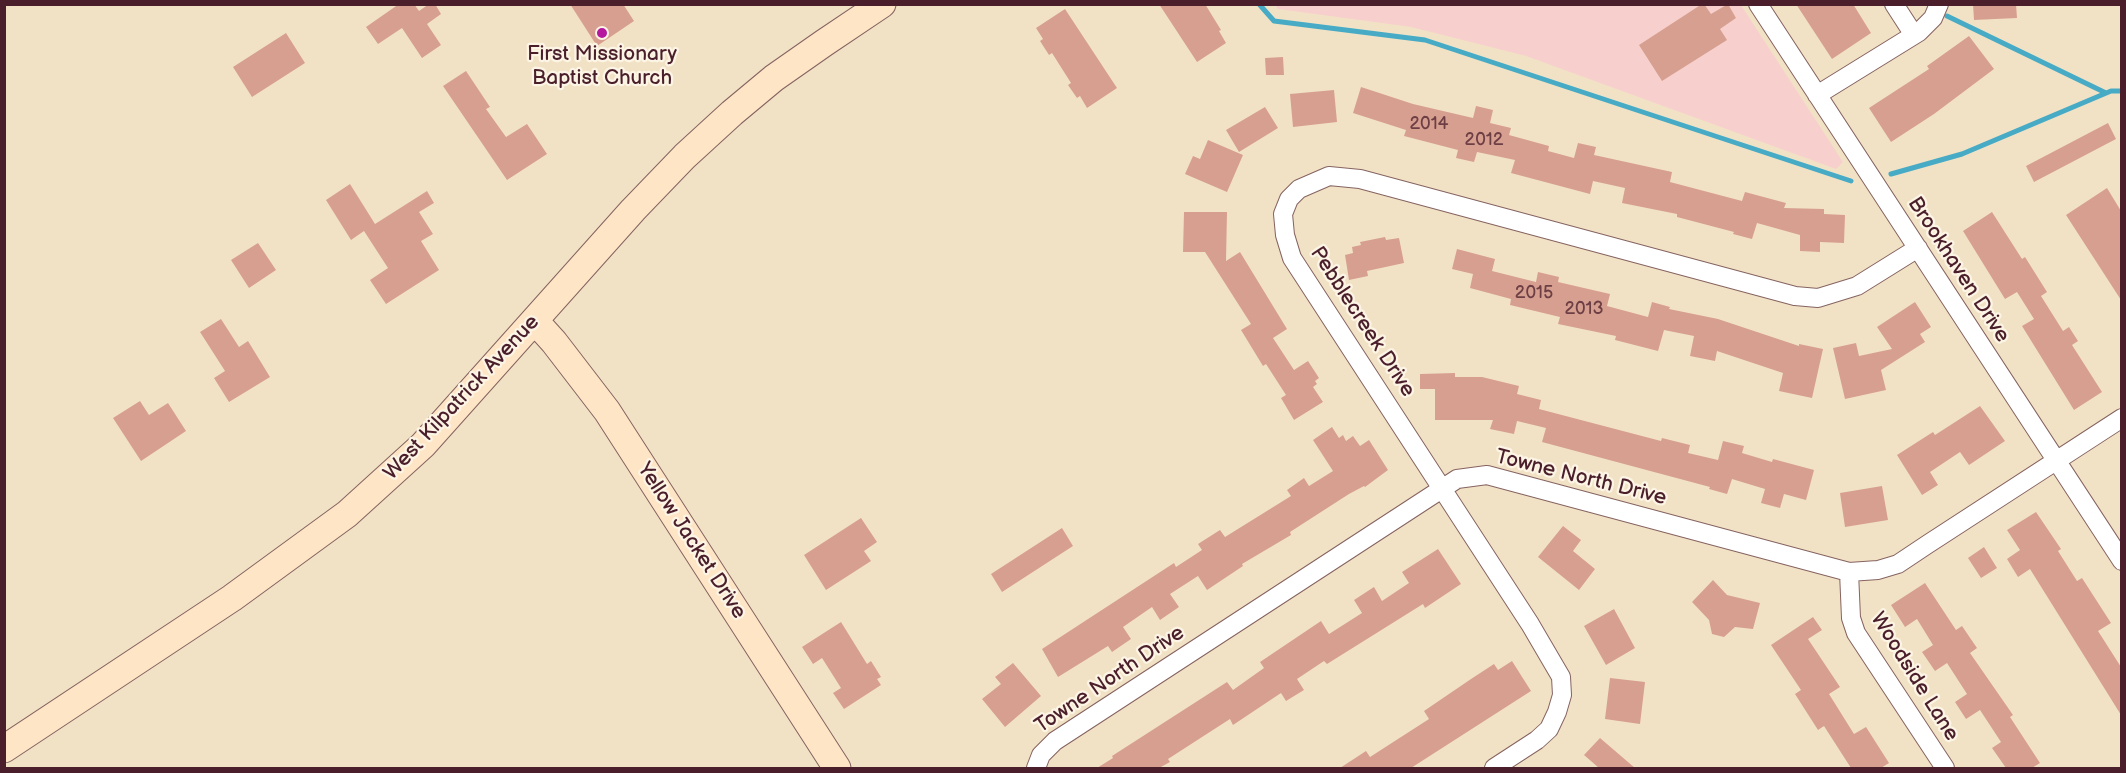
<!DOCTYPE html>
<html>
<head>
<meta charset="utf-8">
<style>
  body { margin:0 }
  #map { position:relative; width:2126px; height:773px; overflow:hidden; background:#f2e2c5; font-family:"Balsamiq Sans",sans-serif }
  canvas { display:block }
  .frame { position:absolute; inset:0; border:6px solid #4a1f2b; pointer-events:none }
</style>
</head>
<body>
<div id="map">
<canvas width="2126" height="773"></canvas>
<div class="frame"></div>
</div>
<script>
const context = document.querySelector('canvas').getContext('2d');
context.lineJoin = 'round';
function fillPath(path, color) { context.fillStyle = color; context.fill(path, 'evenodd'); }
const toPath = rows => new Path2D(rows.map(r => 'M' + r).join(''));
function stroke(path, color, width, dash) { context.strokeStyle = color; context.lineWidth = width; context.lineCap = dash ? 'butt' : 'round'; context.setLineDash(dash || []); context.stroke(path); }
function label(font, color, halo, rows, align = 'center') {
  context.font = font + ' "Balsamiq Sans",sans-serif'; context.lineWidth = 4.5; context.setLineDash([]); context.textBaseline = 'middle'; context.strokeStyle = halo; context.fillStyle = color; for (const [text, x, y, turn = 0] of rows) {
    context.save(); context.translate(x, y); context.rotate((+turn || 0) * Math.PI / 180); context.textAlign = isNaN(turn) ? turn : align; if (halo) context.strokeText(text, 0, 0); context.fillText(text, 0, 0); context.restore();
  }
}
fillPath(toPath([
  [1275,5,1741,5,1843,162,1836,169,1526,56,1411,27,1278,9]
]), '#f7d0cd');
stroke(toPath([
  [1259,4,1274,21,1425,40,1851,181],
  [1947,16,2106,93],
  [1891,174,1962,154,2111,91,2122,91]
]), '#47abc6', 5);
fillPath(toPath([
  [399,4,414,4,419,11,429,4,435,4,441,14,427,24,441,45,422,58,402,28,378,44,366,27],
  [570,4,623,4,634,21,597,46],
  [1159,4,1205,4,1221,30,1219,31,1226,43,1197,62],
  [1702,4,1704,4,1711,14,1728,4,1736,18,1720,29,1727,40,1662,81,1639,45],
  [1796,4,1853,4,1871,33,1832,59],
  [1973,4,2016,4,2017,18,1974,20],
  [1065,9,1117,88,1087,108,1080,96,1077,98,1068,85,1071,83,1052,53,1049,55,1040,41,1043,39,1036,28],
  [286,33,305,63,252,97,233,67],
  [1969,36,1994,69,1934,114,1891,142,1869,108,1929,69,1927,66],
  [1283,57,1284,75,1266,75,1265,58],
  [466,71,490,107,486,109,506,137,527,124,547,154,507,180,443,86],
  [1361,87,1413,104,1473,118,1476,106,1493,110,1490,123,1511,128,1509,135,1549,146,1548,151,1574,158,1578,143,1596,147,1594,155,1672,172,1670,182,1742,201,1745,192,1786,203,1784,208,1824,209,1824,214,1845,215,1844,243,1820,242,1820,252,1800,251,1800,235,1757,223,1752,239,1733,234,1734,232,1677,217,1677,214,1622,203,1625,188,1593,181,1590,194,1511,173,1515,160,1477,152,1474,162,1456,158,1458,150,1404,136,1406,130,1353,113],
  [1334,90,1337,122,1293,127,1290,94],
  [1265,107,1278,128,1239,152,1226,130],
  [2108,123,2116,139,2034,182,2026,166],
  [1208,140,1243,155,1227,192,1185,174,1193,156,1200,159],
  [350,184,375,224,427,191,434,203,419,212,433,234,421,241,439,270,386,304,370,280,388,268,364,231,351,240,326,200],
  [2107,188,2121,211,2121,300,2066,215],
  [1184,212,1227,212,1226,261,1240,252,1287,329,1273,338,1294,370,1308,361,1319,378,1315,381,1317,384,1313,387,1323,402,1294,420,1281,398,1286,395,1266,364,1263,366,1241,330,1251,324,1205,252,1183,252],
  [1992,212,2022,259,2025,257,2047,292,2041,296,2063,331,2069,327,2078,341,2072,345,2102,392,2074,410,2022,326,2034,319,2017,292,2005,299,1963,231],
  [1385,237,1386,240,1399,238,1404,263,1367,271,1368,276,1349,280,1345,255,1353,253,1352,247,1361,245,1360,242],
  [258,243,276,270,249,288,231,260],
  [1457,249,1495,259,1492,271,1536,282,1538,272,1559,277,1558,282,1610,294,1607,306,1648,317,1652,302,1670,307,1669,309,1718,319,1799,346,1799,344,1823,349,1812,398,1779,391,1783,373,1717,351,1715,361,1690,356,1694,336,1664,330,1658,351,1615,340,1616,336,1558,324,1560,317,1510,305,1511,299,1470,288,1473,274,1452,269],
  [1915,302,1931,327,1920,334,1925,342,1881,370,1886,390,1845,399,1833,348,1856,343,1859,356,1892,349,1877,327],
  [221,319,239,347,248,341,270,377,229,402,214,378,225,371,200,332],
  [1455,373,1455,377,1482,377,1519,386,1517,394,1541,400,1539,409,1661,441,1662,438,1690,445,1688,453,1718,460,1723,441,1744,446,1742,453,1772,462,1773,459,1814,470,1806,500,1784,494,1780,508,1761,503,1765,489,1732,479,1727,494,1709,489,1710,487,1542,442,1546,428,1517,421,1514,434,1490,429,1493,420,1435,420,1435,389,1420,389,1420,374],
  [140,401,149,415,168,403,186,431,141,461,113,418],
  [1980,406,2005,441,1969,465,1960,452,1930,472,1938,485,1922,495,1897,455,1933,432,1935,435],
  [1332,427,1339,438,1343,435,1346,441,1353,436,1360,446,1369,440,1388,470,1365,487,1364,486,1349,494,1290,532,1291,535,1242,564,1243,566,1207,590,1198,576,1170,594,1179,607,1160,620,1152,607,1123,627,1131,639,1112,652,1108,646,1058,677,1042,649,1174,563,1176,567,1202,550,1198,544,1220,530,1225,537,1291,496,1287,490,1304,478,1309,486,1333,471,1313,440],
  [1882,486,1888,520,1845,527,1840,493],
  [2036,512,2061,549,2058,551,2077,581,2082,578,2111,623,2098,631,2121,667,2121,715,2030,569,2018,577,2007,559,2020,550,2007,530],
  [861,518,877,542,864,551,871,561,826,590,804,555],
  [1563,526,1581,540,1573,551,1595,569,1579,590,1538,557],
  [1062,528,1073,546,1002,592,991,574],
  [1984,547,1997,568,1981,578,1968,558],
  [1438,549,1461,584,1425,608,1423,604,1327,664,1324,661,1297,679,1304,690,1286,701,1281,693,1233,725,1230,719,1168,759,1170,762,1159,768,1097,768,1113,758,1112,756,1227,682,1233,690,1264,668,1260,662,1321,621,1329,634,1362,613,1354,600,1374,587,1382,601,1409,583,1402,572],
  [1713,580,1727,595,1760,603,1753,629,1735,627,1724,637,1712,634,1709,620,1692,602],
  [1925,583,1956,630,1962,626,1977,648,1970,653,2013,715,2010,717,2040,763,2032,768,2006,768,1992,748,2001,742,1980,710,1966,719,1955,702,1967,694,1947,663,1935,671,1922,652,1933,645,1917,619,1905,627,1891,605],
  [1614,609,1635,648,1606,665,1584,626],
  [1813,617,1822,630,1808,639,1840,687,1829,694,1854,734,1866,727,1889,763,1881,768,1851,768,1824,726,1818,730,1795,694,1801,690,1771,645],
  [841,622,867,664,871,661,881,677,877,679,881,685,844,709,833,693,841,688,822,658,813,664,802,647],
  [1512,661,1531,691,1411,768,1340,768,1366,751,1370,757,1429,719,1424,711,1471,679,1494,664,1498,670],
  [1013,663,1041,696,1005,727,982,699,1001,684,995,677],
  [1610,678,1645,682,1640,724,1605,719],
  [1600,738,1635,768,1599,768,1584,755]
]), '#d79f90');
const street = toPath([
  [1758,4,2122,561],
  [1894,4,1914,35],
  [1817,95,1919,32,1933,18,1939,4],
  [1849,572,1851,618,1856,633,1945,768],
  [1036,768,1041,755,1055,741,1457,479,1487,475,1849,572,1878,570,1898,564,1928,544,2122,418],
  [1494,768,1537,740,1549,729,1557,712,1562,695,1561,677,1530,624,1292,258,1285,235,1283,214,1289,199,1299,189,1329,176,1360,179,1795,296,1818,298,1857,286,1918,248]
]);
const secondary = toPath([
  [535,321,554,342,607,411,837,768],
  [4,749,232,598,347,514,423,445,633,210,685,156,732,113,774,78,824,43,882,4]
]);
stroke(street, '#856361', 20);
stroke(secondary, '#856361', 29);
stroke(street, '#fff', 18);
stroke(secondary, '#fee5c5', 27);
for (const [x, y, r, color] of [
  [602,33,6,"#b5179e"]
]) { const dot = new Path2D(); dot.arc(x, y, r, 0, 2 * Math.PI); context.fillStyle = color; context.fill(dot); stroke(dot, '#fcf5e5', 2); }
label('18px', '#6d3f44', null, [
  ["2014",1429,124],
  ["2012",1484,140],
  ["2015",1534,293],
  ["2013",1584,309]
]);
label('21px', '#4a1f2b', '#fcf5e5', [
  ["First Missionary",602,55],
  ["Baptist Church",602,79]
]);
label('21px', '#4a1f2b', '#fcf5e5', [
  ["Brookhaven Drive",1958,270,57],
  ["Pebblecreek Drive",1362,322,57],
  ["West Kilpatrick Avenue",462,398,-47],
  ["Towne North Drive",1581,478,14],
  ["Yellow Jacket Drive",691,541,57],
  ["Woodside Lane",1914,677,58],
  ["Towne North Drive",1110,680,-34]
]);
</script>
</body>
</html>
